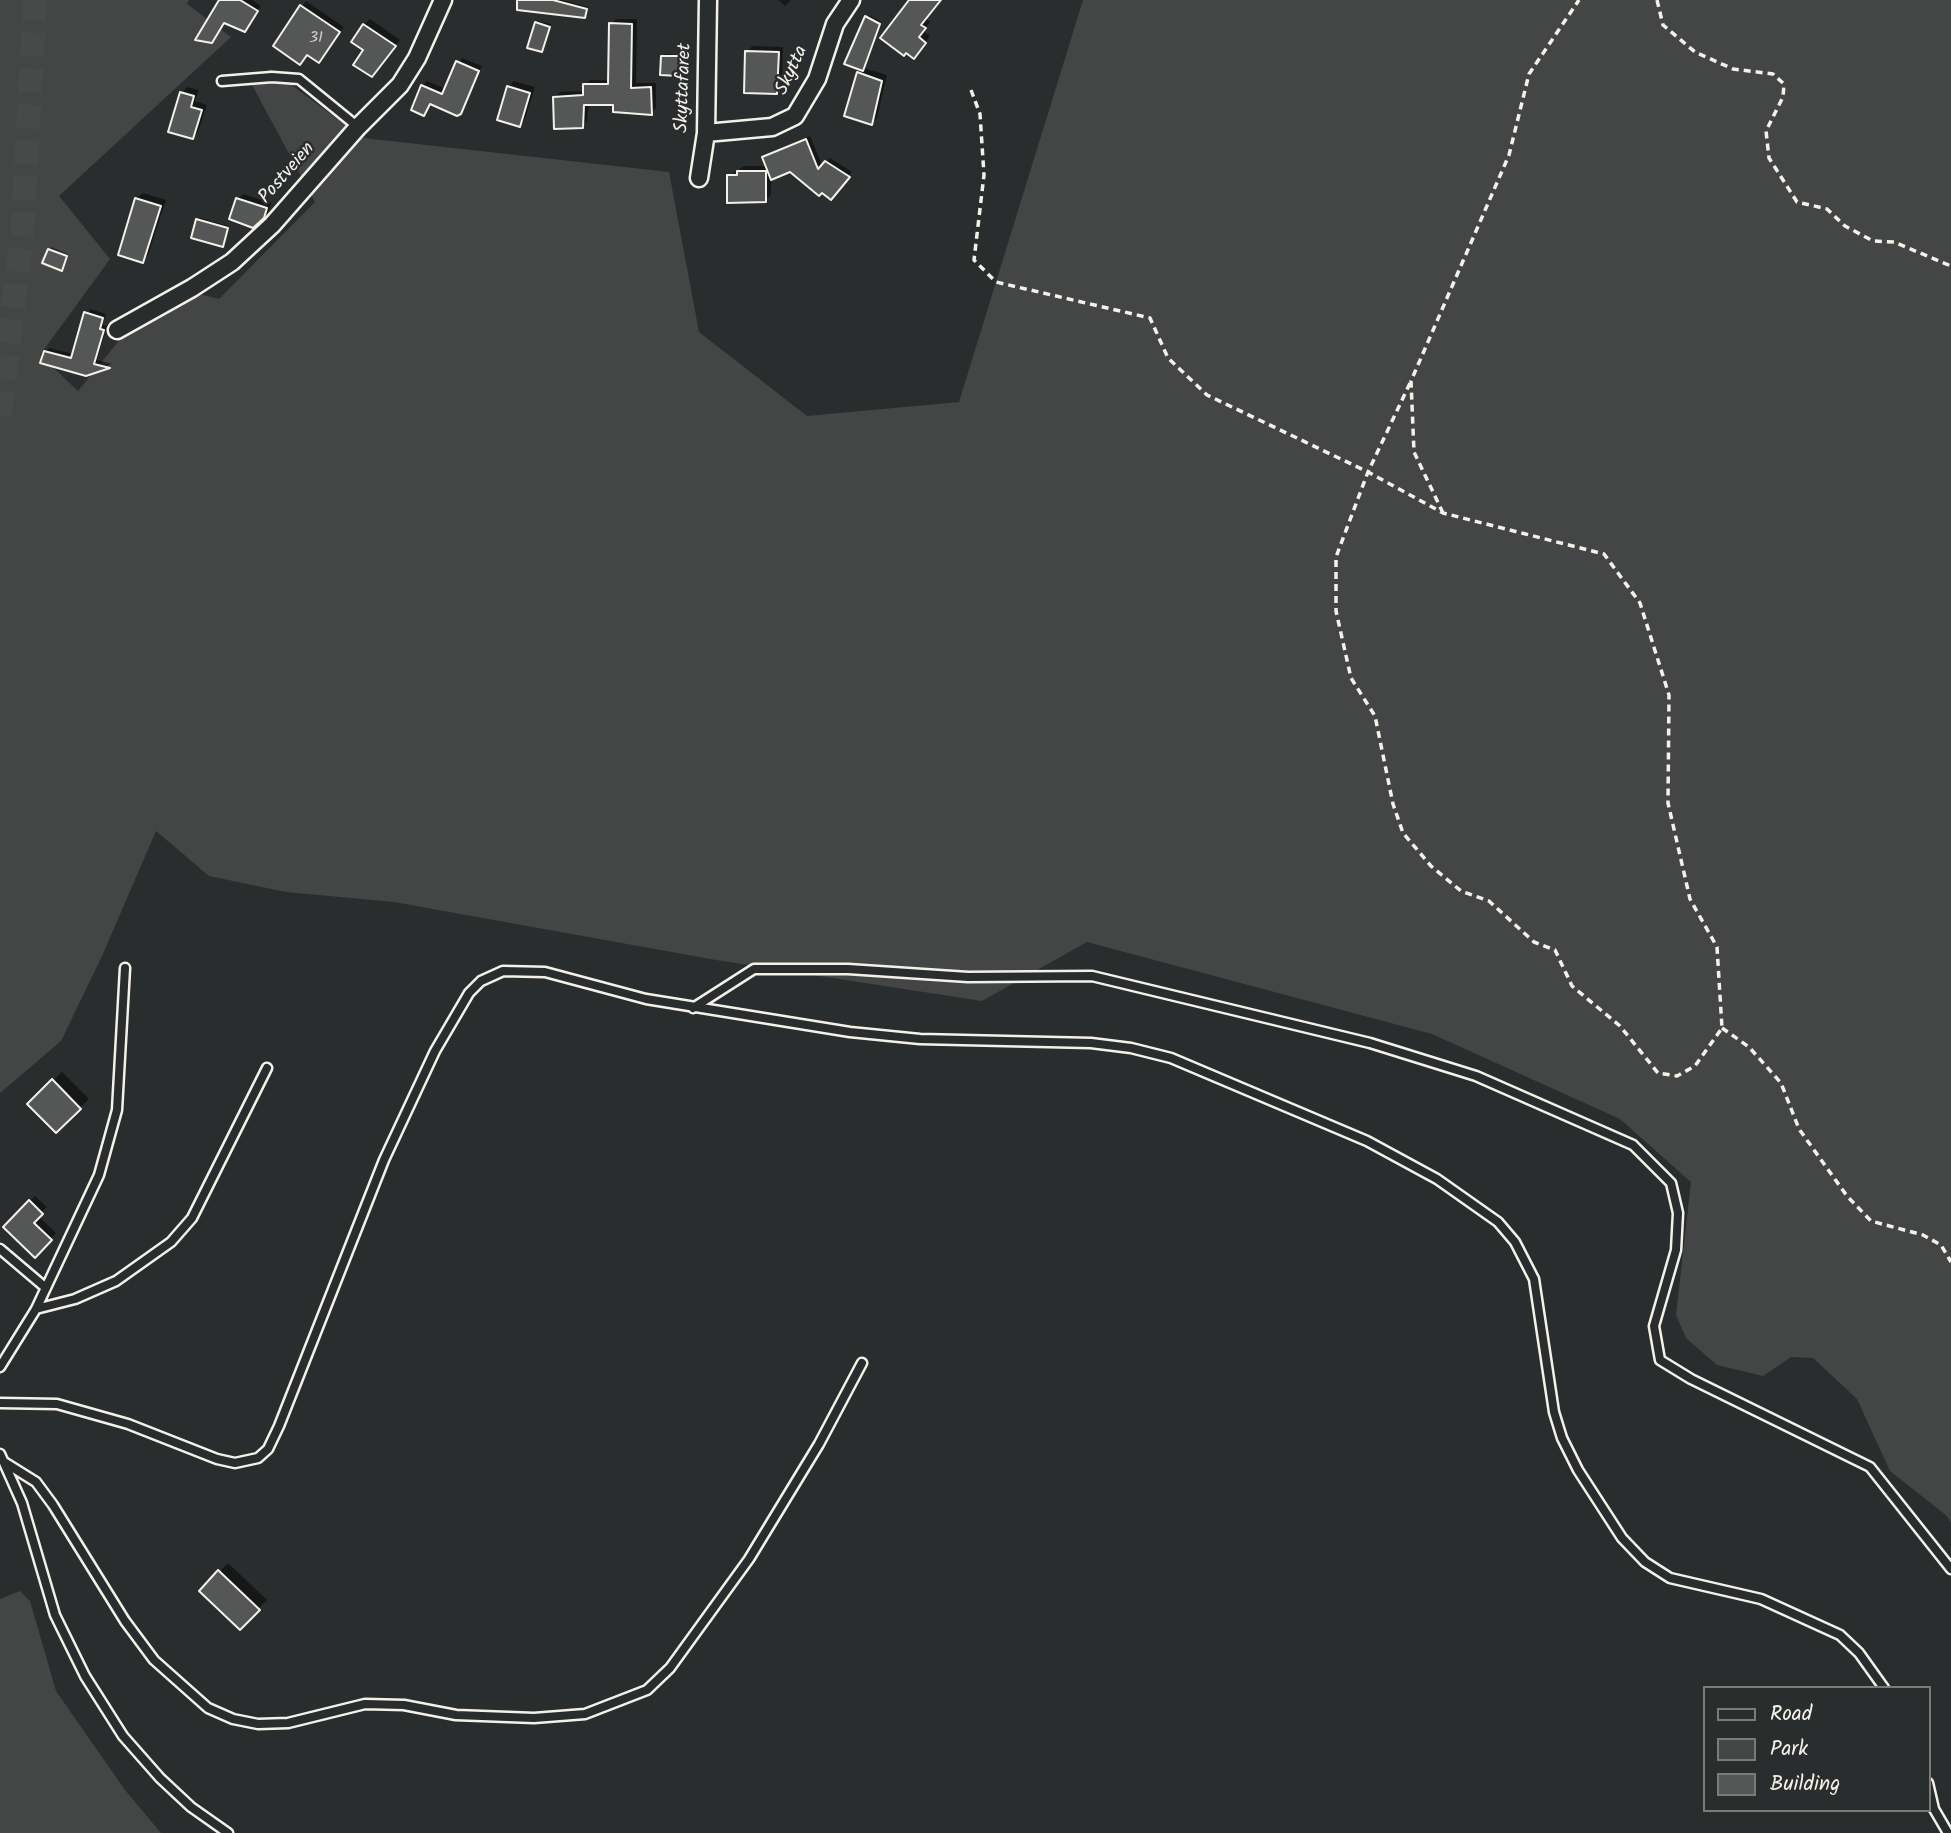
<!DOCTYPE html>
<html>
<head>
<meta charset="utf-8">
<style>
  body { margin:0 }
  #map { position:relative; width:1951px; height:1833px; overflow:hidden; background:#2a2d2e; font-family:Kalam,sans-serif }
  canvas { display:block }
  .legend { position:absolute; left:1703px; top:1686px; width:228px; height:126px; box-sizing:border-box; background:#2a2d2e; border:2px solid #7b7b78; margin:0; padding:9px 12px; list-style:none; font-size:21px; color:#f4f1e8 }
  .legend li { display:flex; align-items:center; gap:14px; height:35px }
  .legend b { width:35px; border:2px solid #7b7b78 }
</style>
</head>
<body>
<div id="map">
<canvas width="1951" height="1833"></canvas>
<ul class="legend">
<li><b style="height:9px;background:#2a2d2e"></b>Road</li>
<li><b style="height:19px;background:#444645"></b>Park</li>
<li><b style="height:19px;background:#555756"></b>Building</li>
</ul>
</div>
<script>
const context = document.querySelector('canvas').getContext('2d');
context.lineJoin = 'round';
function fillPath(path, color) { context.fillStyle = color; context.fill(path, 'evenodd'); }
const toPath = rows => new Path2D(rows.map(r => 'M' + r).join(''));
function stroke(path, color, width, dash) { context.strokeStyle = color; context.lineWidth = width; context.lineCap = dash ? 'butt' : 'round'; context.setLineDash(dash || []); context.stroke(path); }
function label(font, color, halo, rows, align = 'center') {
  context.font = font + ' Kalam,sans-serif'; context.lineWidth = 5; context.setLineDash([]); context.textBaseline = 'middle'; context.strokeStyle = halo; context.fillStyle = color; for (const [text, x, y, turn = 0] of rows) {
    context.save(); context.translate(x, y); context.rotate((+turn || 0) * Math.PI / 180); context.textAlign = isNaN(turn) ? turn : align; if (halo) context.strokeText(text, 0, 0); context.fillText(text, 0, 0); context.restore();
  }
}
fillPath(toPath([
  [0,0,189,0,187,4,231,37,59,196,110,259,40,355,78,391,122,337,191,292,219,299,315,202,251,83,270,69,363,138,669,172,699,332,807,416,959,402,1083,0,1951,0,1951,1523,1947,1516,1890,1471,1857,1399,1813,1358,1791,1357,1763,1376,1717,1365,1686,1338,1676,1315,1691,1182,1620,1119,1432,1034,1087,942,982,1001,716,960,394,902,286,892,209,876,156,831,102,956,61,1041,0,1093],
  [20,1591,30,1601,56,1691,125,1790,161,1833,0,1833,0,1599]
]), '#444645');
fillPath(toPath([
  [221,0,252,0,261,6,245,30,225,22,212,41],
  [545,0,562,0,588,7,587,14,585,16],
  [778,0,791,0,785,6],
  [940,0,926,19,930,22,923,31,930,36,919,51,908,3,905,1],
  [306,1,344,27,319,61,308,53,275,45],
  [869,15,881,22,864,68,887,75,877,118,871,123,858,73,862,69],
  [370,19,400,40,377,69,366,49,364,25],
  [616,19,637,19,636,83,656,83,656,108,651,113,615,103,589,103,587,121,582,126,555,97,560,92,585,91,585,85,590,80,610,80,611,24],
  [538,21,551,24,542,50,536,23],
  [752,46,783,47,782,86,777,92,747,52],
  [665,54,681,55,678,74,662,57],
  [462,58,482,66,465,107,460,113,431,103,423,114,422,86,427,81,446,89],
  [514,81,535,87,525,119,520,125,508,87],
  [187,87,199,90,195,101,207,105,198,132,193,137,182,93],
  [810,136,823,167,830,158,852,172,834,194,790,170,771,178,771,195,766,200,729,176,744,166,767,166,764,157,768,153],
  [143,193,166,200,148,255,143,261,120,254,137,198],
  [243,194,271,203,269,211,253,226,238,199],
  [200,218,229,226,222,245,198,220],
  [51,247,68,254,61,269,49,250],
  [90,309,106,314,102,325,107,326,97,360,112,364,86,375,45,352,49,348,74,354],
  [62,1072,89,1099,56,1131,29,1104],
  [35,1196,47,1207,38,1216,56,1233,35,1255,5,1227],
  [228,1563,267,1600,240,1627,201,1591]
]), '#0007');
const building = toPath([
  [219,0,240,0,258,11,245,32,224,23,212,43,195,40,219,0],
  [517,0,553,0,587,9,585,18,517,10,517,0],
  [909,0,941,0,921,25,926,28,919,37,926,43,914,59,906,53,904,56,880,38,909,0],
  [300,5,340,32,319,63,307,55,300,65,273,46,300,5],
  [865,16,880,24,863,71,844,64,865,16],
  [535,22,550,27,542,52,527,48,535,22],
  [609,23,632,24,631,88,651,87,652,115,613,112,613,105,584,105,583,128,554,129,553,97,583,95,583,84,608,84,609,23],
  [363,24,396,46,372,77,353,65,363,50,351,42,363,24],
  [745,51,779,52,777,94,744,93,745,51],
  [661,56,680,56,679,76,660,75,661,56],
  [456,61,479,71,461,114,457,116,430,104,424,116,411,110,421,85,442,94,456,61],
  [857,72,882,81,872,125,844,116,857,72],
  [507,86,530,93,520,127,497,120,507,86],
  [180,92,194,96,191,107,202,110,193,139,168,132,180,92],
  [806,139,818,169,825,161,850,177,831,200,822,193,819,196,790,172,771,180,762,157,806,139],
  [737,171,766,171,766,202,727,203,727,175,737,175,737,171],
  [135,198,161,206,143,263,118,255,135,198],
  [236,198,267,208,264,218,253,228,229,219,236,198],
  [196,219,228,228,223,247,191,238,196,219],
  [48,249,67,256,62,271,42,263,48,249],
  [84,312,103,318,100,329,104,330,94,364,110,368,86,376,40,363,44,351,71,358,84,312],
  [52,1079,81,1109,56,1133,27,1104,52,1079],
  [29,1200,43,1214,34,1223,52,1240,35,1258,3,1227,29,1200],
  [218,1570,260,1610,240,1630,199,1591,218,1570]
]);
fillPath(building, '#555756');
stroke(building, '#f4f1e8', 2);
stroke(toPath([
  [0,415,22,236,35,0]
]), '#484a4a', 24, [24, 12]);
const service = toPath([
  [222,81,272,77,299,79,358,127],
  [693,1008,754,969,848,969,968,977,1092,976,1370,1043,1476,1076,1633,1145,1671,1183,1678,1213,1676,1250,1654,1326,1660,1360,1691,1379,1870,1467,1951,1569],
  [0,1249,46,1288],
  [36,1309,75,1299,116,1281,171,1242,192,1218,267,1068],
  [0,1367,36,1309,99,1175,117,1110,125,968],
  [0,1403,57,1404,128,1424,217,1459,235,1463,258,1458,268,1449,279,1426,384,1160,435,1051,469,993,481,981,503,971,545,972,646,999,850,1032,920,1039,1091,1043,1131,1048,1171,1058,1367,1141,1437,1179,1498,1222,1515,1242,1534,1279,1554,1412,1562,1438,1578,1470,1622,1538,1645,1562,1670,1578,1761,1599,1840,1635,1859,1653,1884,1688],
  [0,1454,22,1503,55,1615,85,1676,123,1736,160,1778,191,1807,228,1833],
  [4,1462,36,1482,53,1505,125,1621,154,1660,208,1708,233,1719,258,1724,288,1723,365,1704,404,1705,456,1715,534,1718,585,1714,647,1690,670,1668,749,1559,819,1444,862,1363],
  [1928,1783,1934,1809,1948,1833]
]);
const minor = toPath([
  [706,133,772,127,795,116,817,79,835,24,851,0],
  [699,178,706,133,708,0],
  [117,330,192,288,232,262,272,225,358,127,400,85,417,58,443,0]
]);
stroke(service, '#f4f1e8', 13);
stroke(minor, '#f4f1e8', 21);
stroke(toPath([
  [1657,0,1663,25,1695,52,1733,69,1773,74,1784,84,1783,97,1766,131,1769,158,1797,202,1827,209,1845,226,1873,241,1894,242,1951,266],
  [971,90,980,114,984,175,974,260,996,282,1150,318,1168,358,1207,395,1368,472,1443,513,1604,554,1640,603,1669,695,1668,803,1690,899,1717,947,1722,1028,1695,1066,1677,1076,1658,1073,1620,1026,1572,986,1555,950,1534,942,1489,901,1461,891,1431,866,1403,833,1393,804,1375,716,1351,678,1336,611,1336,557,1368,472,1411,381],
  [1443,513,1414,452,1411,381,1509,155,1529,74,1579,0],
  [1722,1028,1749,1047,1781,1083,1799,1129,1847,1196,1871,1221,1923,1235,1941,1245,1951,1262]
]), '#f4f1e8', 3.5, [7, 5]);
stroke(service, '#2a2d2e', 8);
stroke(minor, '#2a2d2e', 16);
label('16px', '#cccac4', null, [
  ["31",316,39]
]);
label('19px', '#f4f1e8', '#2a2d2e', [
  ["Skytta",793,71,-65],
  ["Skyttafaret",685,88,-88],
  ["Postveien",288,174,-49]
]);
</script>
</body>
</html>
